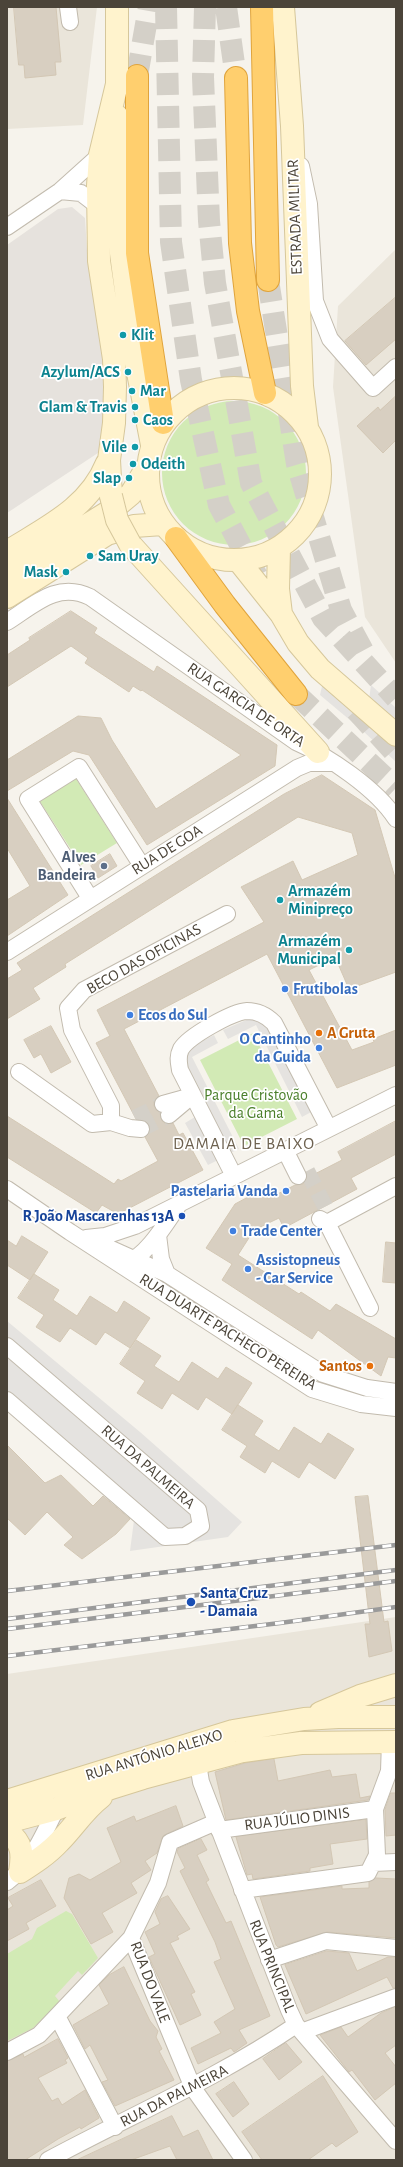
<!DOCTYPE html>
<html>
<head>
<meta charset="utf-8">
<style>
  body { margin:0 }
  #map { position:relative; width:403px; height:2167px; overflow:hidden; background:#f6f3ec; font-family:"Alegreya Sans",sans-serif }
  canvas { display:block }
  .frame { position:absolute; inset:0; border:8px solid #4b4439; pointer-events:none }
</style>
</head>
<body>
<div id="map">
<canvas width="403" height="2167"></canvas>
<div class="frame"></div>
</div>
<script>
const c = document.querySelector('canvas').getContext('2d');
c.lineJoin = 'round';
function paint(path, color) { c.fillStyle = color; c.fill(path, 'evenodd'); }
function strokePath(path, color, width, dash) { c.strokeStyle = color; c.lineWidth = width; c.lineCap = dash ? 'butt' : 'round'; c.setLineDash(dash || []); c.stroke(path); }
function write(font, color, halo, rows, align = 'center') {
  c.font = font + ' "Alegreya Sans",sans-serif'; c.lineWidth = 3.5; c.setLineDash([]); c.textBaseline = 'middle'; c.strokeStyle = halo; c.fillStyle = color; for (const [text, x, y, turn = 0] of rows) {
    c.save(); c.translate(x, y); c.rotate((+turn || 0) * Math.PI / 180); c.textAlign = isNaN(turn) ? turn : align; if (halo) c.strokeText(text, 0, 0); c.fillText(text, 0, 0); c.restore();
  }
}
const residential = new Path2D(`
  M7 7H97L83 125 7 129Z
  M396 249V663L365 617 333 387 338 306Z
  M396 1617V2160H7V1674Z`);
const industrial = new Path2D(`
  M72 207 85 218 87 251 104 358 106 416 101 451 7 513V245L58 209Z`);
const green = new Path2D(`
  M162 473a72 72 0 1 1 144 0a72 72 0 1 1-144 0Z
  M75 777 117 843 81 865 39 800Z
  M253 1033 297 1119 244 1146 200 1060Z
  M66 1911 72 1914 98 1958 82 1975 78 1971 55 1996 60 2002 33 2028 7 2041V1954L32 1939 37 1928Z`);
const parking = new Path2D(`
  M323 682 396 744V762L363 731 320 695Z
  M371 685 396 708V724L369 700Z
  M251 1018 264 1020 313 1111 302 1117 256 1025 228 1039 223 1030Z
  M214 1035 218 1043 192 1057 239 1149 228 1154 184 1067V1055L198 1043Z
  M195 1117 218 1160 208 1165 185 1123Z
  M7 1321 140 1432 242 1522 228 1537 130 1551 136 1505 7 1392Z`);
const building = new Path2D(`
  M14 7H56L61 62H55L56 75 25 78 24 65H19Z
  M396 297V339L366 365 345 341Z
  M396 396V440L383 453 357 426 378 407 380 410Z
  M71 611 97 628 94 633 154 672 157 666 277 745 275 766 147 845 89 755 73 751 7 791V760L78 716 101 718 112 740 156 809 241 755 142 690 141 691 133 686 129 692 85 663 88 658 71 646 7 687V655L30 640 29 638Z
  M322 775 375 810 396 881V972L349 989 335 957 309 970 352 1050 374 1042 373 1039 396 1030V1065L337 1088 267 954 124 1029 159 1096 154 1101V1106L160 1113 162 1121 166 1124 173 1123 179 1135 183 1133 203 1170 118 1214 102 1205 96 1213 7 1157V1116L114 1184 118 1179 121 1181 158 1161 145 1137 150 1130 149 1125 146 1121 136 1119 96 1043 110 1036 97 1010 264 922 241 887 293 861 302 880 358 855 352 833 298 817 65 964 66 967 33 988 40 999 7 1019V979L22 970 17 963 284 794Z
  M7 798 68 895 7 936V900L30 886 7 848Z
  M110 854 117 866 98 878 91 866Z
  M51 1026 71 1062 51 1073 41 1054 34 1058 24 1040Z
  M396 1121V1154L351 1178 357 1189 284 1228 279 1218 254 1230 238 1255 299 1294 301 1292 330 1311 336 1304 396 1339V1358L388 1357 381 1376 318 1330 312 1339 222 1280 232 1264 206 1248 235 1204 263 1189 268 1199 295 1185 303 1184 307 1178 342 1160 338 1152Z
  M22 1236 48 1252 30 1280 7 1265V1240L16 1246Z
  M386 1242 396 1243V1283L383 1282Z
  M34 1274 59 1290 53 1300 77 1316 90 1296 117 1313 124 1301 150 1318 130 1348 105 1332 96 1345 70 1328 60 1342 36 1327 44 1315 18 1298Z
  M136 1340 161 1356 154 1366 179 1382 192 1362 218 1379 226 1367 252 1383 232 1414 206 1397 198 1410 172 1393 162 1409 137 1393 145 1381 120 1364Z
  M238 1405 263 1421 254 1435 279 1451 294 1427 321 1444 328 1433 354 1449 335 1479 309 1462 299 1478 272 1461 265 1473 240 1457 247 1446 222 1430Z
  M7 1445 45 1483 61 1475 93 1506 103 1496 130 1519 116 1534 82 1559 64 1545 73 1537 47 1512 25 1535 7 1518Z
  M368 1496 384 1622 388 1621 392 1651 369 1657 365 1624H370L355 1497Z
  M274 1759 278 1781 330 1770 332 1777 356 1774 360 1798 370 1796 368 1800 226 1820 215 1772 245 1763Z
  M391 1793H396V1835L386 1836 385 1810Z
  M176 1806 183 1826 163 1836 157 1853 145 1861 151 1870 131 1883 137 1893 102 1913 113 1932 91 1944 64 1898 69 1878 79 1874 90 1880 121 1862 107 1828 134 1816 136 1821Z
  M366 1820 367 1839 330 1844 333 1864 310 1868V1871L253 1879 252 1874 247 1875 236 1837Z
  M201 1839 207 1850 197 1855 209 1880 206 1882 226 1923 231 1921 270 2016 239 2030 247 2043 234 2052 231 2048 198 2064 191 2048 221 2033 214 2022 235 2009 214 1962 221 1959 215 1942 180 1871 185 1868 177 1852 178 1849Z
  M376 1878 396 1879V1938L327 1932 278 1947 276 1945 260 1897 342 1886V1889L369 1888V1882Z
  M41 1880 56 1906 26 1923 29 1929 7 1941V1910L13 1906 8 1898Z
  M168 1896 190 1929 177 1936 179 1939 170 1943 195 1992 191 1994 201 2015 180 2025 149 1957 155 1954 145 1932 160 1924 155 1912 161 1899Z
  M327 1951 349 1953 357 1971 388 1957H396V1988H393L387 1977 306 2014 285 1965Z
  M124 1967 150 2021 158 2031 156 2037 162 2049 159 2051 174 2080 115 2106 102 2082 108 2080 90 2045 85 2049 73 2025 109 2004 99 1985 109 1975Z
  M396 2007V2045L385 2053 396 2067V2083L375 2100 352 2070 349 2072 320 2035 341 2027 348 2037 381 2013Z
  M58 2039 68 2058 65 2060 67 2063 38 2078 52 2101 58 2098 62 2105 85 2090 99 2118 81 2129 80 2127 58 2139 25 2160H7V2061L23 2054 24 2057Z
  M286 2043 302 2062 279 2080 263 2059Z
  M323 2076 358 2132 336 2147 332 2143 308 2160H262L242 2132Z
  M234 2082 249 2104 233 2117 216 2094Z
  M172 2116 183 2137 198 2130 213 2160H177L170 2146 131 2160H77Z`);
const streetTunnel = new Path2D(`
  M135 1118 163 1104
  M141 1129 169 1115
  M307 1171 329 1214`);
const highwayTunnel = new Path2D(`
  M166 7 171 242 191 380 219 505 258 578
  M205 7 203 77 209 221 215 283 251 483 323 618 396 698
  M226 7 236 78
  M137 76 149 7
  M268 280 297 464 341 610 363 651
  M296 694 396 788
  M356 710 396 754`);
const street = new Path2D(`
  M68 7 70 22
  M301 166 309 204 315 301 330 339 373 388 396 367
  M60 191 81 193 99 207
  M7 227 60 191 100 155
  M7 622C34 605 57 581 90 597L296 742C328 756 377 789 396 819
  M90 898 28 799 79 767 142 866
  M7 952 297 768 309 763H332
  M19 1072 92 1124 111 1122
  M163 1104 192 1096
  M169 1115 188 1099
  M141 1129 130 1128 111 1122V1106L72 1030 68 1008 84 990 227 914
  M285 1150 298 1176
  M234 1176 180 1070C179 1063 177 1057 181 1049 189 1036 232 1012 247 1011 258 1011 267 1016 274 1023L328 1127
  M7 1189 70 1232 312 1389 361 1404 396 1408
  M320 1219 327 1223 370 1308
  M327 1223 396 1186
  M158 1235 161 1259 167 1274
  M86 1238 105 1236 135 1226 396 1095
  M109 1248 167 1274 323 1374 367 1388 396 1392
  M126 1263C147 1256 166 1223 178 1206
  M7 1346 198 1510 201 1526 185 1536 165 1537 7 1400
  M198 1764 201 1782 289 2010 296 2025 396 2141
  M216 1822 170 1842 158 1883 131 1938 193 2088 244 2160
  M219 1830 375 1809
  M373 1863 396 1862
  M7 1882C31 1864 43 1836 56 1809
  M242 1890 368 1873 377 1855 375 1809 389 1771 390 1742
  M269 1960 326 1941 396 1948
  M57 2016 115 2127
  M304 2031 396 1997
  M7 2052 39 2035 131 1938
  M48 2160C132 2115 218 2078 296 2025`);
const secondary = new Path2D(`
  M283 7 292 126 302 386 307 427
  M117 116 121 253 134 352 152 445
  M148 474a86 86 0 1 1 172 0a86 86 0 1 1-172 0Z
  M111 496 109 460 114 423 115 387 114 359 99 261 98 186 100 155 117 84V7
  M130 544 318 752
  M279 548 278 589 281 614
  M7 552C47 527 89 508 107 463
  M238 560 281 614 298 643 320 669 396 735
  M7 575 113 509 131 494 148 465
  M7 597 107 534 134 526 163 524
  M320 1713 360 1696 396 1685
  M7 1801 233 1731 304 1719 338 1717H396
  M7 1822 56 1809 111 1788 143 1778 243 1751 301 1743 396 1742
  M7 1831C23 1843 23 1854 20 1872
  M20 1872C34 1863 48 1854 59 1842 74 1827 84 1810 101 1797`);
const highway = new Path2D(`
  M262 7 268 280
  M137 76V253L163 423
  M236 78 240 243 248 311 265 393
  M176 538 225 605 296 694`);
const rail = new Path2D(`
  M7 1591 396 1545
  M7 1619 396 1570
  M7 1629 396 1581
  M7 1656 280 1623 396 1607`);
const secondaryBridge = new Path2D(`
  M111 496 117 520 130 544`);
const markers = [
  [123,335,4,"#0f9aa8"],
  [128,372,4,"#0f9aa8"],
  [132,391,4,"#0f9aa8"],
  [135,407,4,"#0f9aa8"],
  [135,420,4,"#0f9aa8"],
  [135,447,4,"#0f9aa8"],
  [133,464,4,"#0f9aa8"],
  [129,478,4,"#0f9aa8"],
  [90,556,4,"#0f9aa8"],
  [66,572,4,"#0f9aa8"],
  [104,866,4,"#5c6f8a"],
  [280,900,4,"#0f9aa8"],
  [349,950,4,"#0f9aa8"],
  [285,989,4,"#3f7fe0"],
  [130,1015,4,"#3f7fe0"],
  [319,1033,4,"#e8710a"],
  [319,1048,4,"#3f7fe0"],
  [286,1191,4,"#3f7fe0"],
  [182,1216,4,"#1a4fb4"],
  [233,1231,4,"#3f7fe0"],
  [248,1269,4,"#3f7fe0"],
  [370,1366,4,"#e8710a"],
  [191,1602,5,"#1a4fb4"]
];
const streetNames = [
  ["ESTRADA MILITAR",295,217,-92],
  ["RUA GARCIA DE ORTA",246,705,34],
  ["RUA DE GOA",167,850,-32],
  ["BECO DAS OFICINAS",144,959,-29],
  ["RUA DUARTE PACHECO PEREIRA",228,1332,32],
  ["RUA DA PALMEIRA",148,1467,41],
  ["RUA ANTÓNIO ALEIXO",154,1755,-17],
  ["RUA JÚLIO DINIS",297,1819,-7],
  ["RUA PRINCIPAL",272,1966,68],
  ["RUA DO VALE",150,1982,69],
  ["RUA DA PALMEIRA",174,2096,-27]
];
const cultureNames = [
  ["Klit",131,335],
  ["Azylum/ACS",120,372,"right"],
  ["Mar",140,391],
  ["Glam & Travis",127,407,"right"],
  ["Caos",143,420],
  ["Vile",127,447,"right"],
  ["Odeith",141,464],
  ["Slap",121,478,"right"],
  ["Sam Uray",98,556],
  ["Mask",58,572,"right"],
  ["Armazém",288,891],
  ["Minipreço",288,909],
  ["Armazém",341,941,"right"],
  ["Municipal",341,959,"right"]
];
const serviceNames = [
  ["Alves",96,857],
  ["Bandeira",96,875]
];
const shopNames = [
  ["Frutibolas",293,989],
  ["Ecos do Sul",138,1015],
  ["O Cantinho",311,1039,"right"],
  ["da Guida",311,1057,"right"],
  ["Pastelaria Vanda",278,1191,"right"],
  ["Trade Center",241,1231],
  ["Assistopneus",256,1260],
  ["- Car Service",256,1278]
];
const foodNames = [
  ["A Gruta",327,1033],
  ["Santos",362,1366,"right"]
];
const parkNames = [
  ["Parque Cristovão",256,1095],
  ["da Gama",256,1113]
];
const transitNames = [
  ["R João Mascarenhas 13A",174,1216],
  ["Santa Cruz",200,1593,"left"],
  ["- Damaia",200,1611,"left"]
];
const neighbourhoodNames = [
  ["DAMAIA DE BAIXO",244,1144]
];
paint(residential, '#eae5da');
paint(industrial, '#e6e2dd');
paint(green, '#d2eab5');
paint(parking, '#e5e3e0');
paint(building, '#d8cfc1');
strokePath(building, '#d3c7b4', 1);
strokePath(streetTunnel, '#d4d0c8', 16, [16, 8]);
strokePath(highwayTunnel, '#d4d0c8', 22, [22, 11]);
strokePath(street, '#c2bbae', 18);
strokePath(secondary, '#d6c79b', 24);
strokePath(highway, '#e0a43c', 24);
strokePath(street, '#fff', 16);
strokePath(secondary, '#fff3cd', 22);
strokePath(highway, '#ffcf6e', 22);
strokePath(rail, '#9a9a9a', 4.5);
strokePath(rail, '#fff', 3, [9]);
strokePath(secondaryBridge, '#d6c79b', 24, []);
strokePath(secondaryBridge, '#fff3cd', 22);
for (const [x, y, r, color] of markers) { const dot = new Path2D(); dot.arc(x, y, r, 0, 2 * Math.PI); c.fillStyle = color; c.fill(dot); strokePath(dot, '#fff', 1.5); }
write('16px', '#4b4439', '#fff', streetNames);
write('bold 16px', '#0d838f', '#fff', cultureNames, 'left');
write('bold 16px', '#4e5e75', '#fff', serviceNames, 'right');
write('bold 16px', '#366cbe', '#fff', shopNames, 'left');
write('bold 16px', '#c56008', '#fff', foodNames, 'left');
write('16px', '#4a7f2a', '#fff', parkNames);
write('bold 16px', '#164399', '#fff', transitNames, 'right');
c.letterSpacing = '1px';
write('17px', '#6e6250', '#fff', neighbourhoodNames);
c.letterSpacing = '0px';
</script>
</body>
</html>
